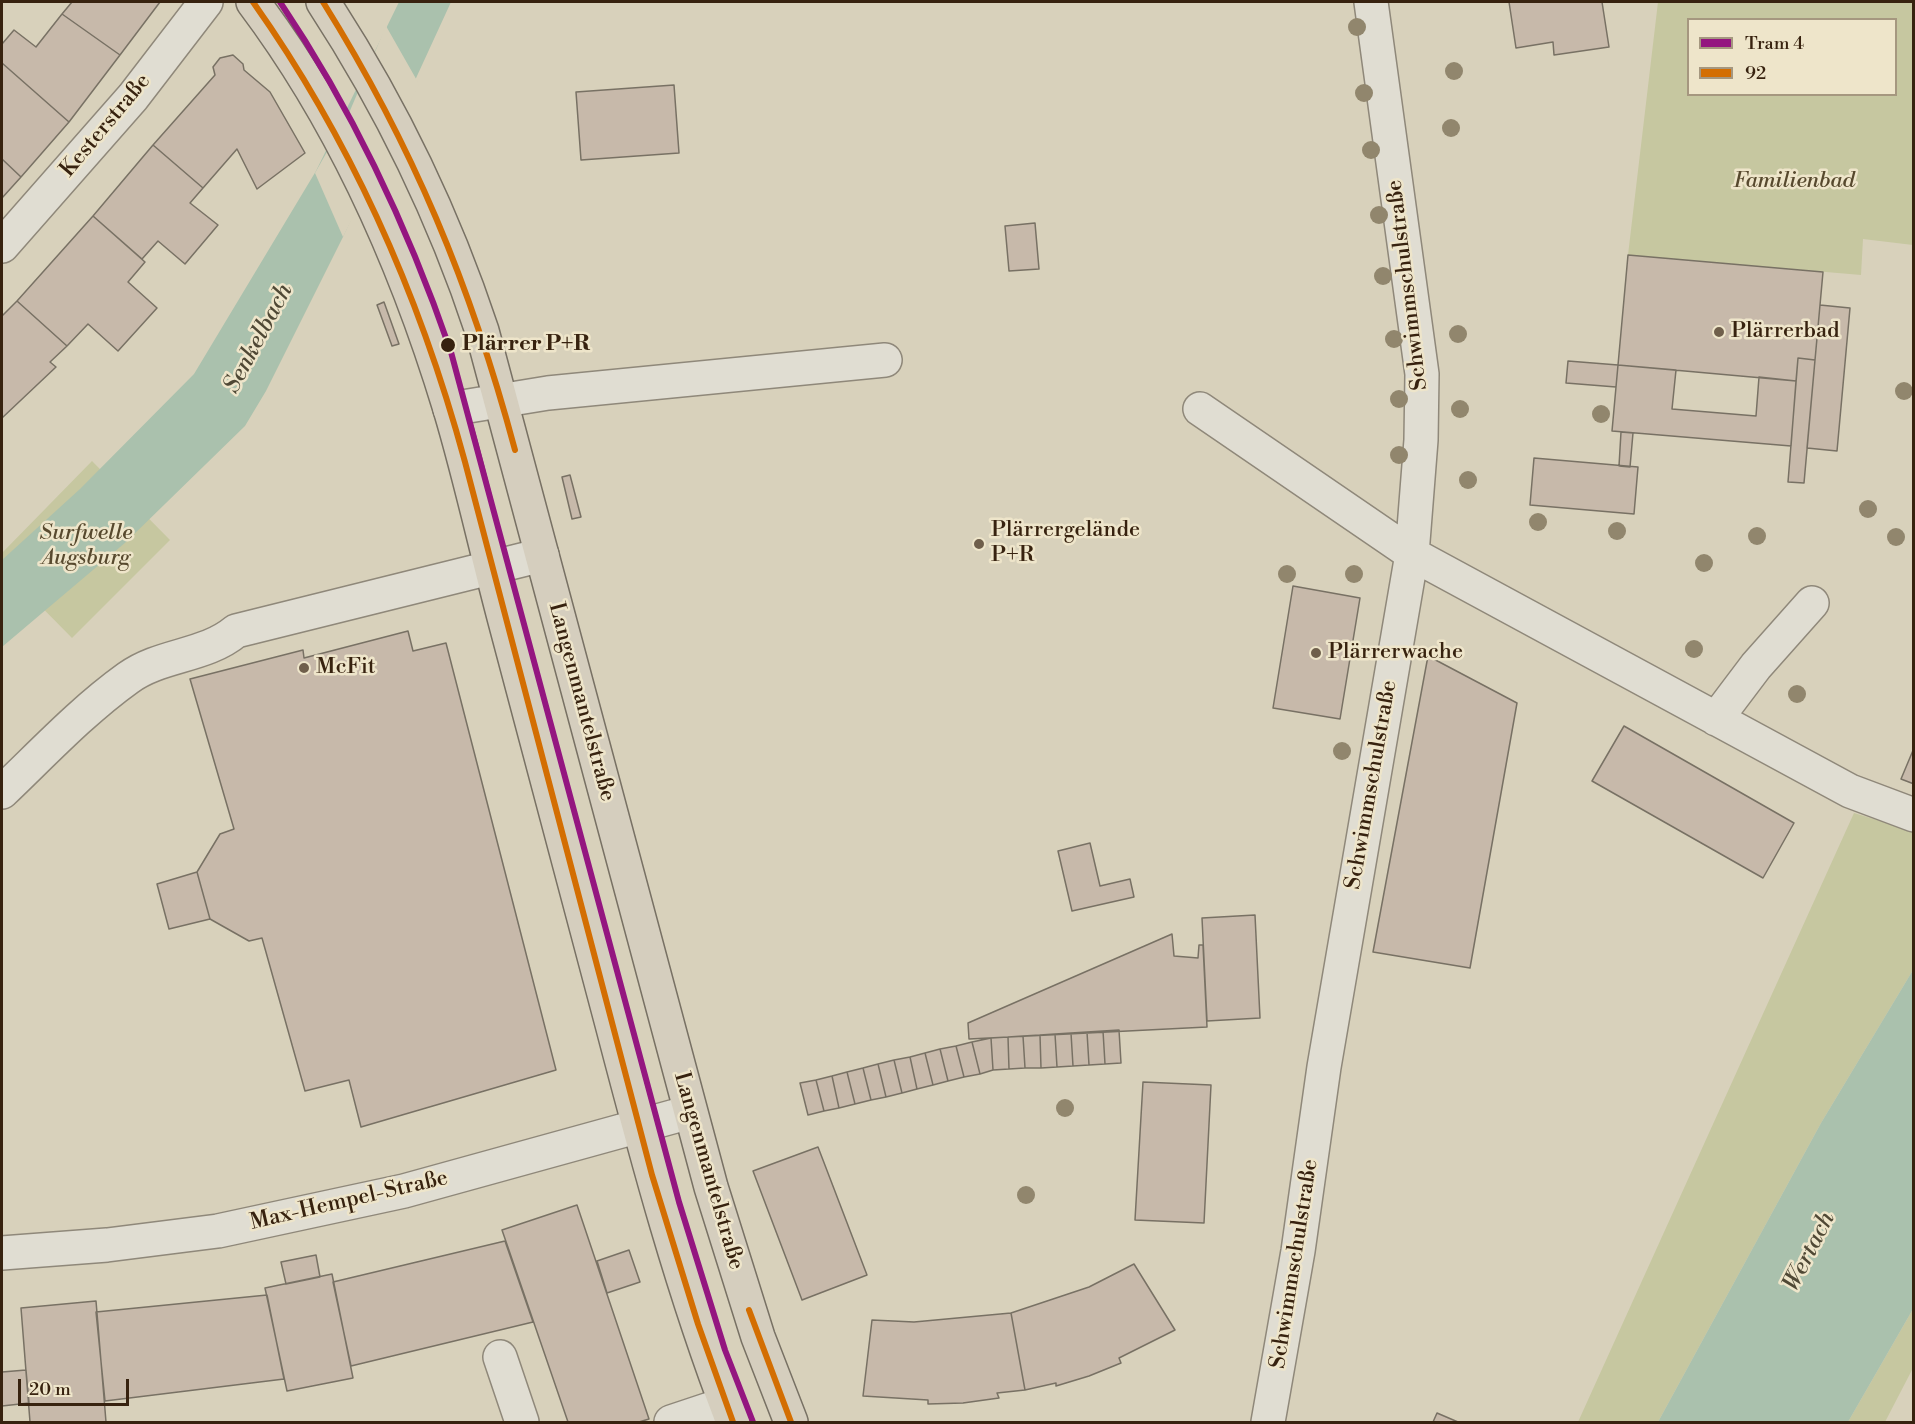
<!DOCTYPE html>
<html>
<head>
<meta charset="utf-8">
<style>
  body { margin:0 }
  #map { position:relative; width:1915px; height:1424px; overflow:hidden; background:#d8d1bb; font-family:"Libre Bodoni",serif }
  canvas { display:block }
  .frame { position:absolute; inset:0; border:3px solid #37220f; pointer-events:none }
  .legend { position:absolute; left:1687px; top:18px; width:210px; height:78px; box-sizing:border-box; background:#eee5ca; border:2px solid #a5977f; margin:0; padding:8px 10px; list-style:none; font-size:18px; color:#37220f }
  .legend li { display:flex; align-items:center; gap:12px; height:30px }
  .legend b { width:30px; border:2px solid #a5977f }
  .scale { position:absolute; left:18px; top:1379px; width:111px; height:27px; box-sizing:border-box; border:3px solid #37220f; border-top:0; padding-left:8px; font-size:18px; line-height:21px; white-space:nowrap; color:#37220f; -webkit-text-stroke:4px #eee5ca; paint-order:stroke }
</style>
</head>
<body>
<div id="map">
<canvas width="1915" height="1424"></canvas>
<div class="frame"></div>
<ul class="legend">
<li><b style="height:8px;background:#941680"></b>Tram 4</li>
<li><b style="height:8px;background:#d36e02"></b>92</li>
</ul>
<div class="scale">20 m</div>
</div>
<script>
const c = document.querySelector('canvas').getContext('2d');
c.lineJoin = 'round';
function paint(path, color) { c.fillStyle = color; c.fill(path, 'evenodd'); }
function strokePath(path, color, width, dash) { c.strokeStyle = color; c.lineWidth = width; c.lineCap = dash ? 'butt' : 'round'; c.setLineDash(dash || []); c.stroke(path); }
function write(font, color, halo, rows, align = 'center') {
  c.font = font + ' "Libre Bodoni",serif'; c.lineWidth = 5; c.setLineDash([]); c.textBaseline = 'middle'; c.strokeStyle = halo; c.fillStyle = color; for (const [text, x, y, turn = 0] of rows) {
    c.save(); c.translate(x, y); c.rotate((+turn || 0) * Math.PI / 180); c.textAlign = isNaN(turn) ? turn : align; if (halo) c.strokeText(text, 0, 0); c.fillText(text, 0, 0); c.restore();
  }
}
const green = new Path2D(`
  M1658 2H1913V245L1863 239 1861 275 1628 255ZM1688 20H1896V94H1688Z
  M92 461 170 540 72 638 2 567V553Z
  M1854 813 1913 831V970L1821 1123 1658 1422H1578Z
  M1913 1309V1368L1885 1422H1848Z`);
const water = new Path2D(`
  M399 2H451L343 237 266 391 245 426 126 542 2 647V560L80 489 194 374 316 171Z
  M1913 970V1309L1848 1422H1658L1821 1123Z`);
const pier = new Path2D(`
  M386 26 419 84 343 237 315 173 349 113Z`);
const building = new Path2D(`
  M72 2H160L120 55 62 14Z
  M1509 2H1602L1609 47 1554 55 1553 42 1516 48Z
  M62 14 120 55 69 122 2 63V44L14 30 36 47Z
  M233 55 243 64 244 70 270 92 305 153 257 189 237 149 203 188 153 145 215 75 213 67 220 58Z
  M2 63 69 122 21 177 2 159Z
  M674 85 679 153 581 160 576 92Z
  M153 145 203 188 190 203 218 225 185 264 158 241 142 259 93 216Z
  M2 159 21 177 2 198Z
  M93 216 145 262 128 282 157 308 118 351 88 324 67 346 17 301Z
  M1035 223 1039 269 1009 271 1005 226Z
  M1628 255 1823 272 1815 360 1798 358 1796 381 1618 365Z
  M17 301 67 346 50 362 56 367 2 418V316Z
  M384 302 399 344 392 346 377 305Z
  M1820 305 1850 308 1837 451 1807 448Z
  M1798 358 1815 360 1804 483 1788 482Z
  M1568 361 1618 365 1616 387 1566 383Z
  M1618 365 1676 370 1672 409 1756 416 1759 377 1796 381 1791 446 1612 431Z
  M1621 432 1633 433 1630 467 1619 466Z
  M1534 458 1638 467 1634 514 1530 505Z
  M570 475 581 517 572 519 562 477Z
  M1293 586 1360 598 1340 719 1273 708Z
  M408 631 413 651 446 643 556 1070 361 1127 349 1080 305 1091 262 938 249 941 210 919 197 872 220 834 234 829 190 679 303 650 304 658Z
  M1428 656 1517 703 1470 968 1373 952Z
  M1624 726 1794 823 1763 878 1592 781Z
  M1914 748V784L1901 779Z
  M1090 843 1100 886 1130 879 1134 897 1072 911 1058 851Z
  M197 872 210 919 169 929 157 884Z
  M1255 915 1260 1018 1207 1021 1202 918Z
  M1172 934 1174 956 1198 958 1199 945H1203L1207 1027 969 1039 968 1023Z
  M1119 1030 1121 1063 1105 1064 1103 1031Z
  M1103 1031 1105 1064 1089 1065 1087 1032Z
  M1087 1032 1089 1065 1073 1066 1071 1033Z
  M1071 1033 1073 1066 1057 1067 1055 1034Z
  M1055 1034 1057 1067 1041 1068 1040 1035Z
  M1040 1035 1041 1068H1025L1023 1036Z
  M1023 1036 1025 1068 1009 1069 1008 1037Z
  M1008 1037 1009 1069 993 1070 991 1038Z
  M991 1038 993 1070 980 1074 972 1042Z
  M972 1042 980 1074 964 1077 956 1046Z
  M956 1046 964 1077 948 1081 940 1049Z
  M940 1049 948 1081 933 1085 925 1053Z
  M925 1053 933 1085 917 1089 910 1057Z
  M910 1057 917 1089 902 1093 894 1060Z
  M894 1060 902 1093 886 1097 878 1064Z
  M878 1064 886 1097 871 1100 863 1068Z
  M863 1068 871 1100 855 1104 847 1072Z
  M847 1072 855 1104 839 1108 832 1076Z
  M832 1076 839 1108 824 1111 816 1080Z
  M816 1080 824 1111 808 1115 800 1083Z
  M1143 1082 1211 1085 1204 1223 1135 1220Z
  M818 1147 867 1275 802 1300 753 1171Z
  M577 1205 649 1419 639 1422H568L502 1230Z
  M505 1241 533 1322 351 1366 333 1282Z
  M629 1250 640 1282 607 1293 597 1261Z
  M316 1255 320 1277 286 1284 281 1262Z
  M1134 1264 1175 1330 1119 1358 1121 1363 1089 1376 1056 1386V1383L1025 1390 1011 1313 1089 1287Z
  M332 1274 353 1378 287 1391 265 1288Z
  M267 1295 284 1379 105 1401 96 1312Z
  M96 1301 106 1422H30L21 1308Z
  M1011 1313 1025 1390 997 1393 999 1398 963 1403 928 1404V1400L863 1396 872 1320 914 1322Z
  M26 1370 29 1403 2 1406V1372Z
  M1437 1413 1458 1422H1433Z`);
const minor = new Path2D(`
  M2 246 133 97 206 2
  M450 409 548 393 885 360
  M1200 409 1412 554 1850 791 1914 815
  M1716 719 1756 666 1812 603
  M2 792C42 754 82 711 128 678 161 654 205 657 236 631L542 555
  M2 1253 107 1245 218 1231 404 1191 690 1112
  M500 1357 522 1422
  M671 1422 725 1404
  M1268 1422 1298 1251 1324 1067 1412 554 1421 440 1422 374 1371 2`);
const major = new Path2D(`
  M253 2C344 123 406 264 450 409 471 479 486 550 505 621 540 756 576 890 612 1024 647 1158 683 1293 733 1422
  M323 2C389 103 444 216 482 331L711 1187 758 1337 791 1422`);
const bus1 = new Path2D(`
  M253 2C352 142 420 296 465 462L652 1175 698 1324 733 1422
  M323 2C413 146 471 286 515 450
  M749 1310 791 1422`);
const tram1 = new Path2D(`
  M280 2C354 112 408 227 451 352L679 1202 725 1350 753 1422`);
const trees = [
  [1357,27],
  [1454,71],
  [1364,93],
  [1451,128],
  [1371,150],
  [1379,215],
  [1383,276],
  [1458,334],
  [1394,339],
  [1904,391],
  [1399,399],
  [1460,409],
  [1601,414],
  [1399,455],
  [1468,480],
  [1868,509],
  [1538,522],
  [1617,531],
  [1757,536],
  [1896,537],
  [1704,563],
  [1287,574],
  [1354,574],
  [1694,649],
  [1797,694],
  [1342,751],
  [1065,1108],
  [1026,1195]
];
const markers = [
  [1719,332,6,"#6f5f4b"],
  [448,345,8,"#37220f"],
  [979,544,6,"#6f5f4b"],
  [1316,653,6,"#6f5f4b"],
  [304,668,6,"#6f5f4b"]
];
const streetNames = [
  ["Kesterstraße",106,126,-50],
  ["Schwimmschulstraße",1408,285,-97],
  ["Langenmantelstraße",581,702,75],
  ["Schwimmschulstraße",1372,785,-80],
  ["Langenmantelstraße",708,1171,74],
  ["Max-Hempel-Straße",349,1201,-13],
  ["Schwimmschulstraße",1295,1264,-81]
];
const parkNames = [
  ["Familienbad",1794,182],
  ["Surfwelle",86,534],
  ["Augsburg",86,559]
];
const poiNames = [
  ["Plärrerbad",1731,332],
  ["Plärrergelände",991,531],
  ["P+R",991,556],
  ["Plärrerwache",1328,653],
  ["McFit",316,668]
];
const stopNames = [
  ["Plärrer P+R",462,345]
];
const waterNames = [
  ["Senkelbach",259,339,-62],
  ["Wertach",1810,1252,-63]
];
paint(green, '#c6c7a0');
paint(water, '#aac1ad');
paint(pier, '#d8d1bb');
paint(building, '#c7b9aa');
strokePath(building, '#787164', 1.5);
strokePath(minor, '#8f887a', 36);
strokePath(major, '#787164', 36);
strokePath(minor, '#e0ddd2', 33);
strokePath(major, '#d5cebe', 33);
strokePath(bus1, '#d36e02', 6);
strokePath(tram1, '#941680', 6);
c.fillStyle = '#91866d';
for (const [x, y] of trees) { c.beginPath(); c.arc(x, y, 9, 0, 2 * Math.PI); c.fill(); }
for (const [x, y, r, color] of markers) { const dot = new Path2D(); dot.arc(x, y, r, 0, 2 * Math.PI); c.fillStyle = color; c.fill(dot); strokePath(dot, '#eee5ca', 2); }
write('22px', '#37220f', '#eee5ca', streetNames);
write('italic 22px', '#57492e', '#eee5ca', parkNames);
write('22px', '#37220f', '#eee5ca', poiNames, 'left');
write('bold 22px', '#37220f', '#eee5ca', stopNames, 'left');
write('italic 24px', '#4f4835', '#eee5ca', waterNames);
</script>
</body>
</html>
